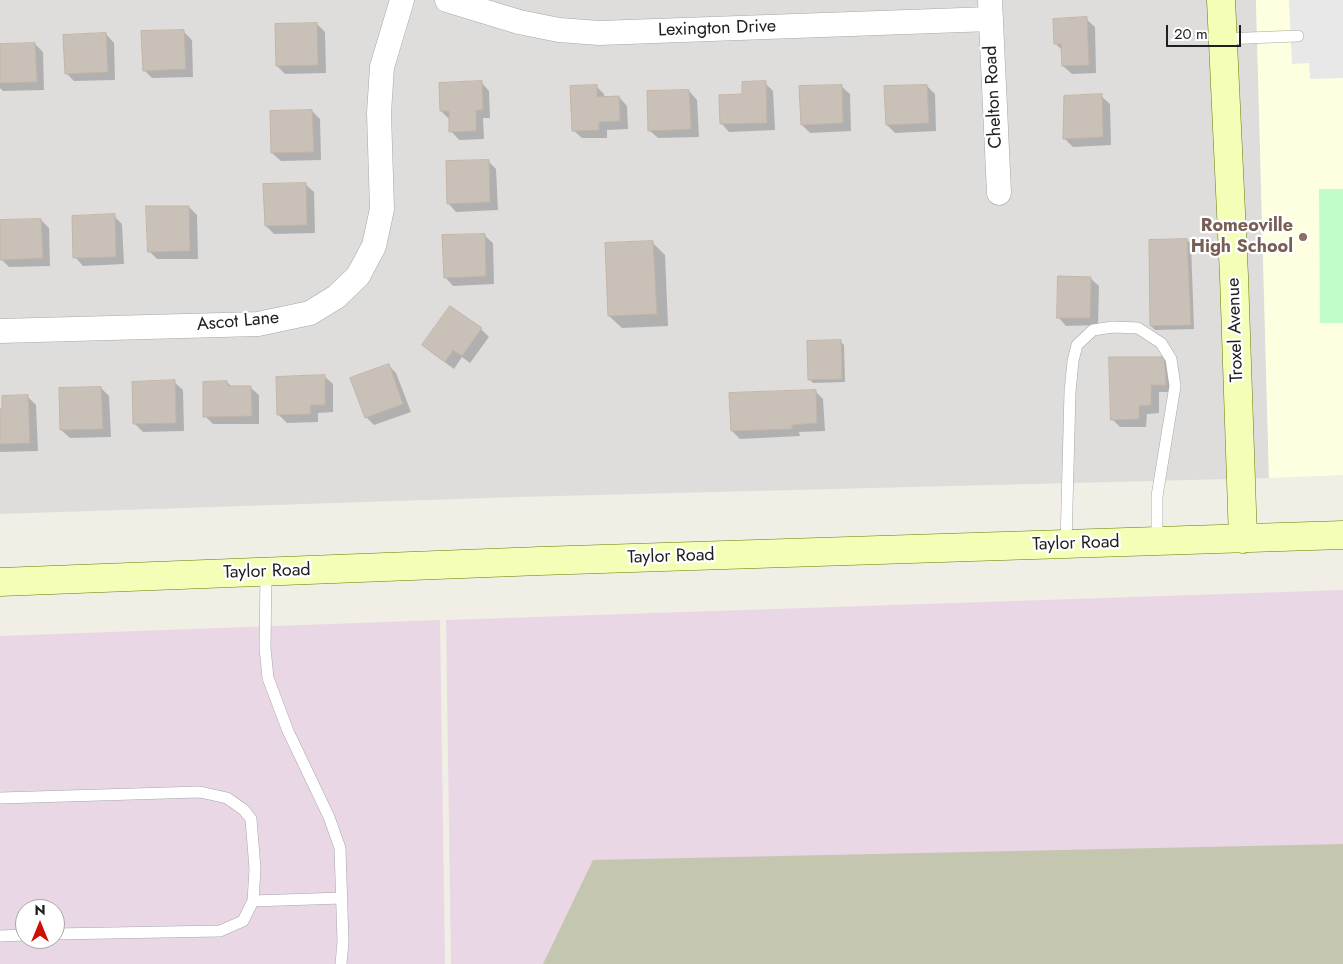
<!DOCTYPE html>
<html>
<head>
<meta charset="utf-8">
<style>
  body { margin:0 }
  #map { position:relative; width:1343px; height:964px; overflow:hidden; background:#f1eee5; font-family:Jost,sans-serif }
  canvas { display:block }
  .north { position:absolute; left:15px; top:899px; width:50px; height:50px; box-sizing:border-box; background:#fff; border:1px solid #a6a6a6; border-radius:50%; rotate:0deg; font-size:14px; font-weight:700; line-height:20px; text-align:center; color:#202020 }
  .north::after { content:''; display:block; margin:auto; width:18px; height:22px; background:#cf0f00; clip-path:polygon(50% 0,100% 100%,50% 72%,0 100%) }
  .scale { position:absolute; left:1166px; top:25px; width:75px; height:22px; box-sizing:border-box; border:2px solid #202020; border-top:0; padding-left:6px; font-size:15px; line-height:18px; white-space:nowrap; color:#202020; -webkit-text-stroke:4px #fff; paint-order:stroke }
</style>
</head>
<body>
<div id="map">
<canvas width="1343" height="964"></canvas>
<div class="north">N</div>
<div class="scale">20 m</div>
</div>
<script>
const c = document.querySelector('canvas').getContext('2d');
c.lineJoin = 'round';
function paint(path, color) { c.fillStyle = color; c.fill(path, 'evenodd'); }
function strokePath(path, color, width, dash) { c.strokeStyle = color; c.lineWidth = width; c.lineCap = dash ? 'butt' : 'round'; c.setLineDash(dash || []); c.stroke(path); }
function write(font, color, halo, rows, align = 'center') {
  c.font = font + ' Jost,sans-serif'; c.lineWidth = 4.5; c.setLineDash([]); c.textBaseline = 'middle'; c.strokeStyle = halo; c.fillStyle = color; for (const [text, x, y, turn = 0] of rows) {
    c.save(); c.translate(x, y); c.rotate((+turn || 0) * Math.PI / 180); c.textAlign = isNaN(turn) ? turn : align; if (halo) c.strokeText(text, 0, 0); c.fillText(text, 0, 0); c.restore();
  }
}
const residential = new Path2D(`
  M0 0H1256L1269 478 517 497 0 514Z`);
const industrial = new Path2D(`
  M1343 590V964H451L446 620Z
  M440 620 445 964H0V636ZM25 909H55V939H25Z`);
const education = new Path2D(`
  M1256 0H1343V475L1269 478Z`);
const construction = new Path2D(`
  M1343 844V964H543L593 860Z`);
const park = new Path2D(`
  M1319 189H1343V323H1320Z`);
const parking = new Path2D(`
  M1289 0H1343V78L1310 79 1309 63 1292 64Z`);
const shadow = new Path2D(`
  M1086 19 1095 27 1096 73 1072 74 1063 66V51L1056 44Z
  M317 24 325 32 326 73 285 74 277 66Z
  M183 31 192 40 193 77 152 78 144 70Z
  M106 34 114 43 115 80 74 81 66 73Z
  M35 44 43 52 44 90 3 91 0 88V45Z
  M481 82 489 91 490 118H483L484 139 459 140 451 131 449 119 441 111Z
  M765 83 773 91 775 130 729 132 721 123 744 95Z
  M596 86 604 94V98L619 97 627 106 628 129 607 130V138H582L573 130Z
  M841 86 850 94 851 131 810 133 802 125Z
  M927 86 935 94 936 131 895 133 887 125Z
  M689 91 697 100 699 137 658 138 649 130Z
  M1101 96 1110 104 1111 145 1073 147 1064 138Z
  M312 111 320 119 321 160 281 161 272 153Z
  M488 161 496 169 498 210 456 212 448 203Z
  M305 184 314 192 315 233 274 234 266 226Z
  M189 207 197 215 198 259H157L149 251Z
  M114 216 122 224 124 264 83 266 75 257Z
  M41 220 49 228 50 266 9 267 1 259 0 222Z
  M484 235 493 243 494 284 453 286 445 277Z
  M1187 240 1191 244 1194 329 1155 330 1151 326Z
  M653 243 665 255 668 326 622 328 609 316Z
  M1090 278 1099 286 1098 325 1066 326 1058 317Z
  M481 329 489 337 470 363 462 357 454 369 432 353 424 345Z
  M840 341 844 345 845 382 813 383 809 379Z
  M1163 358 1172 367 1173 392H1159V413L1147 414 1146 427H1120L1112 419Z
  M388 365 396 373 411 412 374 425 366 417Z
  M324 376 333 384V412L318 413V422L287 423 278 414Z
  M174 382 183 390 184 431 143 432 135 424Z
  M227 382 232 387H250L259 395V424H213L205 416Z
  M101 388 109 396 111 437 70 438 61 430Z
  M815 391 823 399 825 431 799 432 800 436 740 439 732 431Z
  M28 397 36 405 38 451 0 452V410Z`);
const building = new Path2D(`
  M1087 17 1089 65 1062 66 1061 44H1054L1053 19Z
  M317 23 318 65 276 66 275 24Z
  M184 30 186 69 143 71 141 31Z
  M106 33 108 72 65 74 63 35Z
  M35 43 37 82 0 83V44Z
  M482 81 483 110H476V131L449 132V111H440L439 83Z
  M766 81 767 123 720 124 719 95 742 94V82Z
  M597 85V97L619 96 620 121 599 122V130L572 131 570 86Z
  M842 85 843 123 801 125 799 86Z
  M927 85 929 123 886 125 884 86Z
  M689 90 691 129 648 131 647 91Z
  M1102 94 1103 137 1063 139 1064 96Z
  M312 110 314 152 271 153 270 111Z
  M489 160 490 202 447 204 446 161Z
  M306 183 307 225 265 226 263 184Z
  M146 206H189L190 251 148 252Z
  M115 214 116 257 73 258 72 216Z
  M41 219 43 258 0 260V220Z
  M485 234 486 276 444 278 442 235Z
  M1187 239 1191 325 1150 326 1149 240Z
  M653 241 657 314 608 316 605 243Z
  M1058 276 1091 277 1090 318H1057Z
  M450 306 482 328 462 356 453 350 445 362 422 345Z
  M841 340 842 379 808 380 807 341Z
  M1109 357H1164L1166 385H1151V405L1139 406V419L1111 420Z
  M389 364 403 404 365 418 350 378Z
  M325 375V405H310L311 414 277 415 276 377Z
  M175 380 176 423 133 424 132 382Z
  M227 381 228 386H251L252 416 203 417V382Z
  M101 387 103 429 60 430 59 388Z
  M816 390 817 423 792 425V429L731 431 729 393Z
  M28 395 30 443 0 444V409H2V396Z`);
const lane = new Path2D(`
  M1223 39 1298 36
  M1066 544 1070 392 1073 361 1077 345 1093 330 1113 327 1138 328 1161 343 1171 359 1175 386 1157 496V542
  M266 572 265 648 268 678 288 731 329 817 340 848 343 942 341 964
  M0 798 200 792 227 798 244 810 251 819 255 869 253 901 243 921 220 931 55 934
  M253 901 342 898
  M0 936 25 935`);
const street = new Path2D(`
  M447 0 519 22 559 30 599 33 991 19
  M990 0 999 193
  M0 331 258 324 310 313 336 297 358 276 374 246 382 209 379 113 382 67 402 0`);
const secondary = new Path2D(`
  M1221 0 1234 276 1243 539
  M0 582 540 561 1343 535`);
const markers = [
  [1303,237,5,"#8d6e63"]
];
const streetNames = [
  ["Lexington Drive",717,29,-2],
  ["Chelton Road",994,97,-93],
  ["Ascot Lane",238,322,-5],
  ["Troxel Avenue",1236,330,-92],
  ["Taylor Road",1076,544,-2],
  ["Taylor Road",671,557,-2],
  ["Taylor Road",267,572,-2]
];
const educationNames = [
  ["Romeoville",1293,227],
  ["High School",1293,248]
];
paint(residential, '#dedddc');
paint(industrial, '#ead7e5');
paint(education, '#fdffe0');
paint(construction, '#c5c6b0');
paint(park, '#c0fdc9');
paint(parking, '#e8e8e8');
paint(shadow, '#0003');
paint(building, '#c9c1b8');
strokePath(building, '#c4b5a6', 1);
strokePath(lane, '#a7a7a7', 12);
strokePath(street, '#a7a7a7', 25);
strokePath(secondary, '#667d00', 29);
strokePath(lane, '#fff', 11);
strokePath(street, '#fff', 24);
strokePath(secondary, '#f5feb6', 28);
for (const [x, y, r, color] of markers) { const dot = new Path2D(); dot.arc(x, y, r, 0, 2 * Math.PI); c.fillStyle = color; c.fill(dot); strokePath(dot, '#fff', 2); }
write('18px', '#202020', '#fff', streetNames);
write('bold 18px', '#785e54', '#fff', educationNames, 'right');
</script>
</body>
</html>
